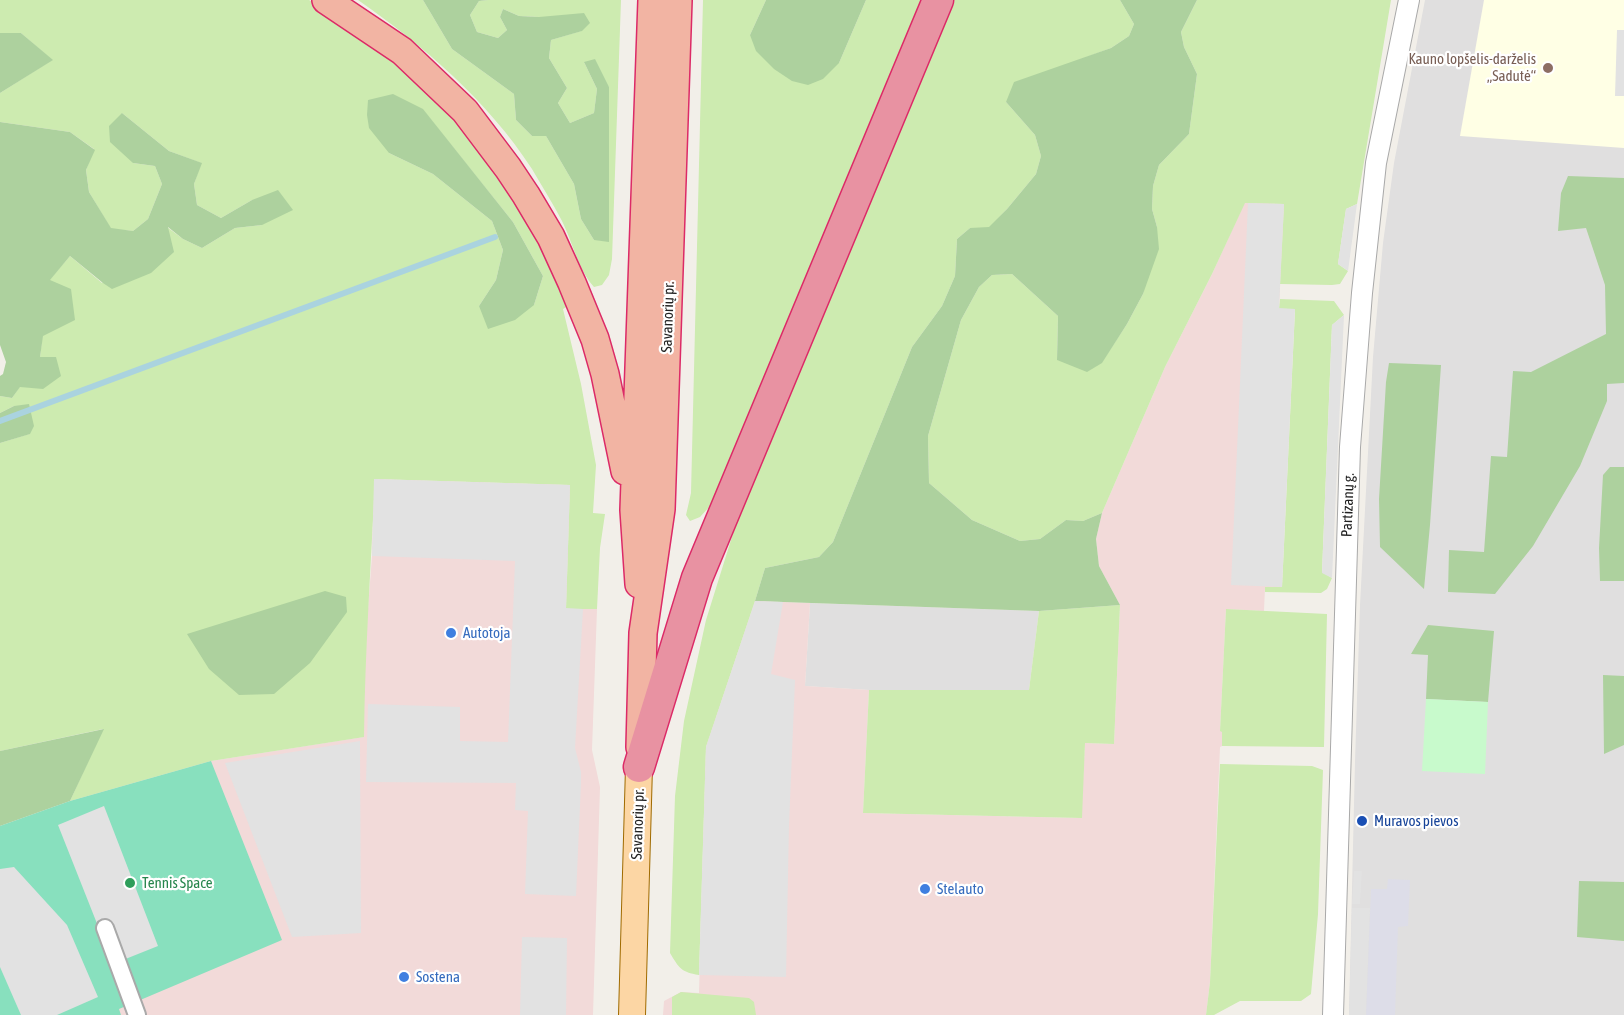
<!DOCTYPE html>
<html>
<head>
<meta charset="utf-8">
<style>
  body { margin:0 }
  canvas { display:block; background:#f2efe9 }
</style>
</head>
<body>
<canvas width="1624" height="1015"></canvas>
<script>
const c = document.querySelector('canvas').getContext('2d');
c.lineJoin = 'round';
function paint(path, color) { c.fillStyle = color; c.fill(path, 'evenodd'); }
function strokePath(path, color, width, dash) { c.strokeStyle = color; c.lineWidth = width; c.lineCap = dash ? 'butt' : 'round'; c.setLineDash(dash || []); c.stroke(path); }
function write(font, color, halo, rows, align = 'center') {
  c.font = font + ' "Asap Condensed",sans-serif'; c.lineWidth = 4.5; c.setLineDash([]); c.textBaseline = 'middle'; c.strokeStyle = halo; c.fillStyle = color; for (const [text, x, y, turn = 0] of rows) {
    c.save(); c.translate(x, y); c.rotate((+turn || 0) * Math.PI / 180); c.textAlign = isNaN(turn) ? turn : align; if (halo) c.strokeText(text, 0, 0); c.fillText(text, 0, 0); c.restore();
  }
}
const residential = new Path2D(`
  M1425 0H1624V1015H1349L1355 762 1360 605 1373 357 1383 243 1394 163Z
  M810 603 1039 611 1029 690H869L805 686Z`);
const commercial = new Path2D(`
  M1245 202 1284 204 1279 308 1282 587H1265L1264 611 1226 609 1220 731H1222V746L1220 747 1210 982 1206 1015H663L664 1001 681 992 699 993 706 747 755 601 810 603 805 686 869 690 863 813 1081 818 1085 743 1114 744 1120 605 1099 566 1096 539 1102 513 1165 367 1212 274Z
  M374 479 570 485 566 609H597L592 750 600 787 593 1015H0V826L70 801 211 761 363 737 365 649 372 556Z`);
const education = new Path2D(`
  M1484 0H1624V148L1460 136Z`);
const grass = new Path2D(`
  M0 0H309L338 16 399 57 477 136 575 302 563 309 581 384 596 465 593 513 605 514 600 548 597 609H566L570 485 375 479C371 565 365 651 364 737L211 761 70 801 103 729 0 751V443L29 434 14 406 0 413V396L12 398 40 357 49 280 70 256 102 283 167 227 183 239 202 248 235 228 262 225 252 200 221 218 197 205 194 184 201 163 169 151 122 113 133 163 155 166 162 184 148 219 133 231 111 229 89 192 86 170 94 149 70 132 0 122V93L52 60 21 33H0ZM423 110 513 222 543 276 534 305 479 306 496 280 503 250 492 221 433 174 389 153Z
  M358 0H423L452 49 514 94 516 120 532 136H546L574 184 581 219 594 240 609 87 584 62 597 89 594 113 570 123 558 103 567 88 549 58 551 40 581 31 539 17 519 16 503 9 500 17 507 30 498 38 477 32 470 15 479 1 488 0H621L612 259 609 275 602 285 594 287C578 269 573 243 562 221 553 204 542 186 532 169 488 101 424 46 358 0Z
  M703 0H766L750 35 839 63 866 0H924L712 504 700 517 690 521 686 515 691 493Z
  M954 0H1120L1134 24 1129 36 1111 48 1068 64 1006 102 1035 135 1041 156 1036 174 1007 209 989 228H970L957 239 955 276 942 306 912 347 833 542 819 557 765 568 755 601 706 747 699 975C681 972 679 968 670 953L675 796 684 721 706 620 736 524 834 282Z
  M1197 0H1391L1357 204 1346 209 1338 264 1348 271 1340 284 1332 285 1280 284 1284 204 1245 203 1212 274 1165 367 1102 513 1083 521 1066 520 1040 539 1020 541 972 520 929 483 928 436 961 320 979 287 992 275 1012 274 1058 316 1057 360 1102 362 1127 324 1143 294 1157 227 1152 209 1153 186 1159 165 1189 134 1197 74 1184 47 1181 32Z
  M1280 299 1334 301 1344 315 1332 325 1322 572 1332 578 1327 589 1321 593 1265 592V587H1282L1295 310 1279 309Z
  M1120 605 1114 744 1085 743 1082 818 863 813 869 690H1029L1039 611Z
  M1226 609 1327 614 1324 747 1222 746V732L1220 731Z
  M1220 764 1312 766 1323 770 1318 914 1311 994 1301 1001H1240L1214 1015H1206L1210 982Z
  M681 992 749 998 754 1002 756 1015H672V997Z`);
const forest = new Path2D(`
  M423 0H488L479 1 470 15 477 32 498 38 507 30 500 17 503 9 519 16 539 17 584 13 590 23 582 31 551 40 549 58 567 88 558 103 570 123 594 113 597 89 584 62 595 59 609 87V242L594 240 581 219 574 184 546 136H532L516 120 514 94 452 49Z
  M766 0H866L839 63 823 79 808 85 792 81 774 69 756 51 750 35Z
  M1120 0H1197L1181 32 1184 47 1197 74 1189 134 1159 165 1153 186 1152 209 1157 227 1159 249 1143 294 1127 324 1102 363 1087 372 1057 360 1058 316 1012 274 992 275 979 287 961 320 928 436 929 483 972 520 1020 541 1040 539 1066 520 1083 521 1102 513 1096 539 1099 566 1120 605 1039 611 755 601 765 568 819 557 833 542 912 347 942 306 955 276 957 239 970 228 989 227 1007 209 1036 174 1041 156 1035 135 1006 102 1014 82 1111 48 1129 36 1134 24Z
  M0 33H21L53 60 0 93Z
  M393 94 423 109 513 222 543 276 534 305 515 320 488 329 479 306 496 280 503 250 492 221 433 174 389 153 369 128 367 115 368 100Z
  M122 113 169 151 202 163 194 184 197 205 221 218 252 200 278 190 293 210 262 225 235 228 202 248 183 239 168 227 174 252 151 273 112 289 103 283 70 256 50 280 71 289 75 320 43 336 40 357H56L61 376 43 389 20 387 12 398 0 396V376L3 374 6 362 0 345V122L70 132 95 150 86 170 89 192 111 228 133 231 148 219 162 184 155 166 133 163 110 142 109 126Z
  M1568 176 1624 178V383L1607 384V401L1580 466 1533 546 1495 594 1448 592 1449 550 1484 552 1491 456 1507 457 1513 371 1531 372 1606 334 1605 285 1586 228 1558 231 1561 193Z
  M1389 363 1441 365 1430 525 1424 589 1380 547 1379 499 1386 382Z
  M29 404 34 426 30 434 0 443V413L14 406Z
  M1610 467H1624V581H1600L1599 548 1603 475Z
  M325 591 346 597 347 612 310 663 274 694 239 695 209 669 187 634Z
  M1428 625 1494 631 1488 702 1426 699 1428 655 1411 654Z
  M1603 675 1624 676V745L1604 754Z
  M104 729 70 801 0 826V751Z
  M1579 881 1624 882V941L1577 937Z`);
const park = new Path2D(`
  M1426 699 1488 702 1485 774 1422 771Z`);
const pitch = new Path2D(`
  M211 761 282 940 119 1009 121 1015H0V826L70 801Z`);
const parking = new Path2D(`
  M1617 30H1624V96H1615Z
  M1248 203 1284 204 1279 308 1295 309 1282 587 1231 585Z
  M1357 204 1348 271 1338 264 1346 209Z
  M1344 315 1332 578 1322 573 1332 325Z
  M374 479 570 485 566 608 583 609 575 748 581 772V783L576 896 525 894 528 811 515 810 516 783 366 782 368 704 460 707V741L508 742 515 561 372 556Z
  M755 601 783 602 771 674 795 680 789 825 786 977 699 975 706 747Z
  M360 741 361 933 292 937 225 763Z
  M104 806 158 946 113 964 58 825Z
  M14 867 67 925 98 997 57 1015H21L0 967V869Z
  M1354 871H1362L1360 904H1352Z
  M1352 908H1370L1366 1015H1349Z
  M522 937 567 938 566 1015H520Z`);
const plaza = new Path2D(`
  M1388 879 1410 880 1408 926 1398 927 1395 1015H1366L1371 889H1387Z`);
const stream = new Path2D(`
  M0 421 495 237`);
const minor = new Path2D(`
  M105 928 137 1015`);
const tertiary = new Path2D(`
  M1333 1015 1350 447 1362 293 1376 163 1409 0`);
const primary = new Path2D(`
  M632 1015 639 767`);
const trunk = new Path2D(`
  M326 0 402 51 465 111 508 168 526 195 551 237 572 283 595 339 605 374 625 471
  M639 584 634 510 652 0
  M640 747 643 633 661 509 678 0`);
const motorway = new Path2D(`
  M639 767 697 578 938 0`);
const markers = [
  [1548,68,6,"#8d6e63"],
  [451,633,6,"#3f7fe0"],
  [1362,821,6,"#1a4fb4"],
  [130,883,6,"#2e9e5b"],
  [925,889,6,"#3f7fe0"],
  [404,977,6,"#3f7fe0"]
];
const educationNames = [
  ["Kauno lopšelis-darželis",1536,59],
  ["„Sadutė“",1536,76]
];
const streetNames = [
  ["Savanorių pr.",668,317,-88],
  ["Partizanų g.",1348,505,-88],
  ["Savanorių pr.",638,824,-88]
];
const shopNames = [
  ["Autotoja",463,633],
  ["Stelauto",937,889],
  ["Sostena",416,977]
];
const transitNames = [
  ["Muravos pievos",1374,821]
];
const leisureNames = [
  ["Tennis Space",142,883]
];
paint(residential, '#e0dfdf');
paint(commercial, '#f2dad9');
paint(education, '#ffffe5');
paint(grass, '#cdebb0');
paint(forest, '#add19e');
paint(park, '#c8facc');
paint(pitch, '#88e0be');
paint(parking, '#e2e2e2');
paint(plaza, '#dddde8');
strokePath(stream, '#aad3df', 6);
strokePath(minor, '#a9a9a9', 20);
strokePath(tertiary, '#a9a9a9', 22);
strokePath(primary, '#a06b00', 28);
strokePath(trunk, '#dc2a67', 30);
strokePath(motorway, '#dc2a67', 33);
strokePath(minor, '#fff', 16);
strokePath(tertiary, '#fff', 20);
strokePath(primary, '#fcd6a4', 26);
strokePath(trunk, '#f2b4a3', 27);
strokePath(motorway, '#e892a2', 30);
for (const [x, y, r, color] of markers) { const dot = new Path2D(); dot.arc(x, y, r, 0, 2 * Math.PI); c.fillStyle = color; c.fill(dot); strokePath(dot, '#fff', 2); }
write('15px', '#785e54', '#fff', educationNames, 'right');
write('15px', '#222', '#fff', streetNames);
write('15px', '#366cbe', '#fff', shopNames, 'left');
write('15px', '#164399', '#fff', transitNames, 'left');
write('15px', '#27864d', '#fff', leisureNames, 'left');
</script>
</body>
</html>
